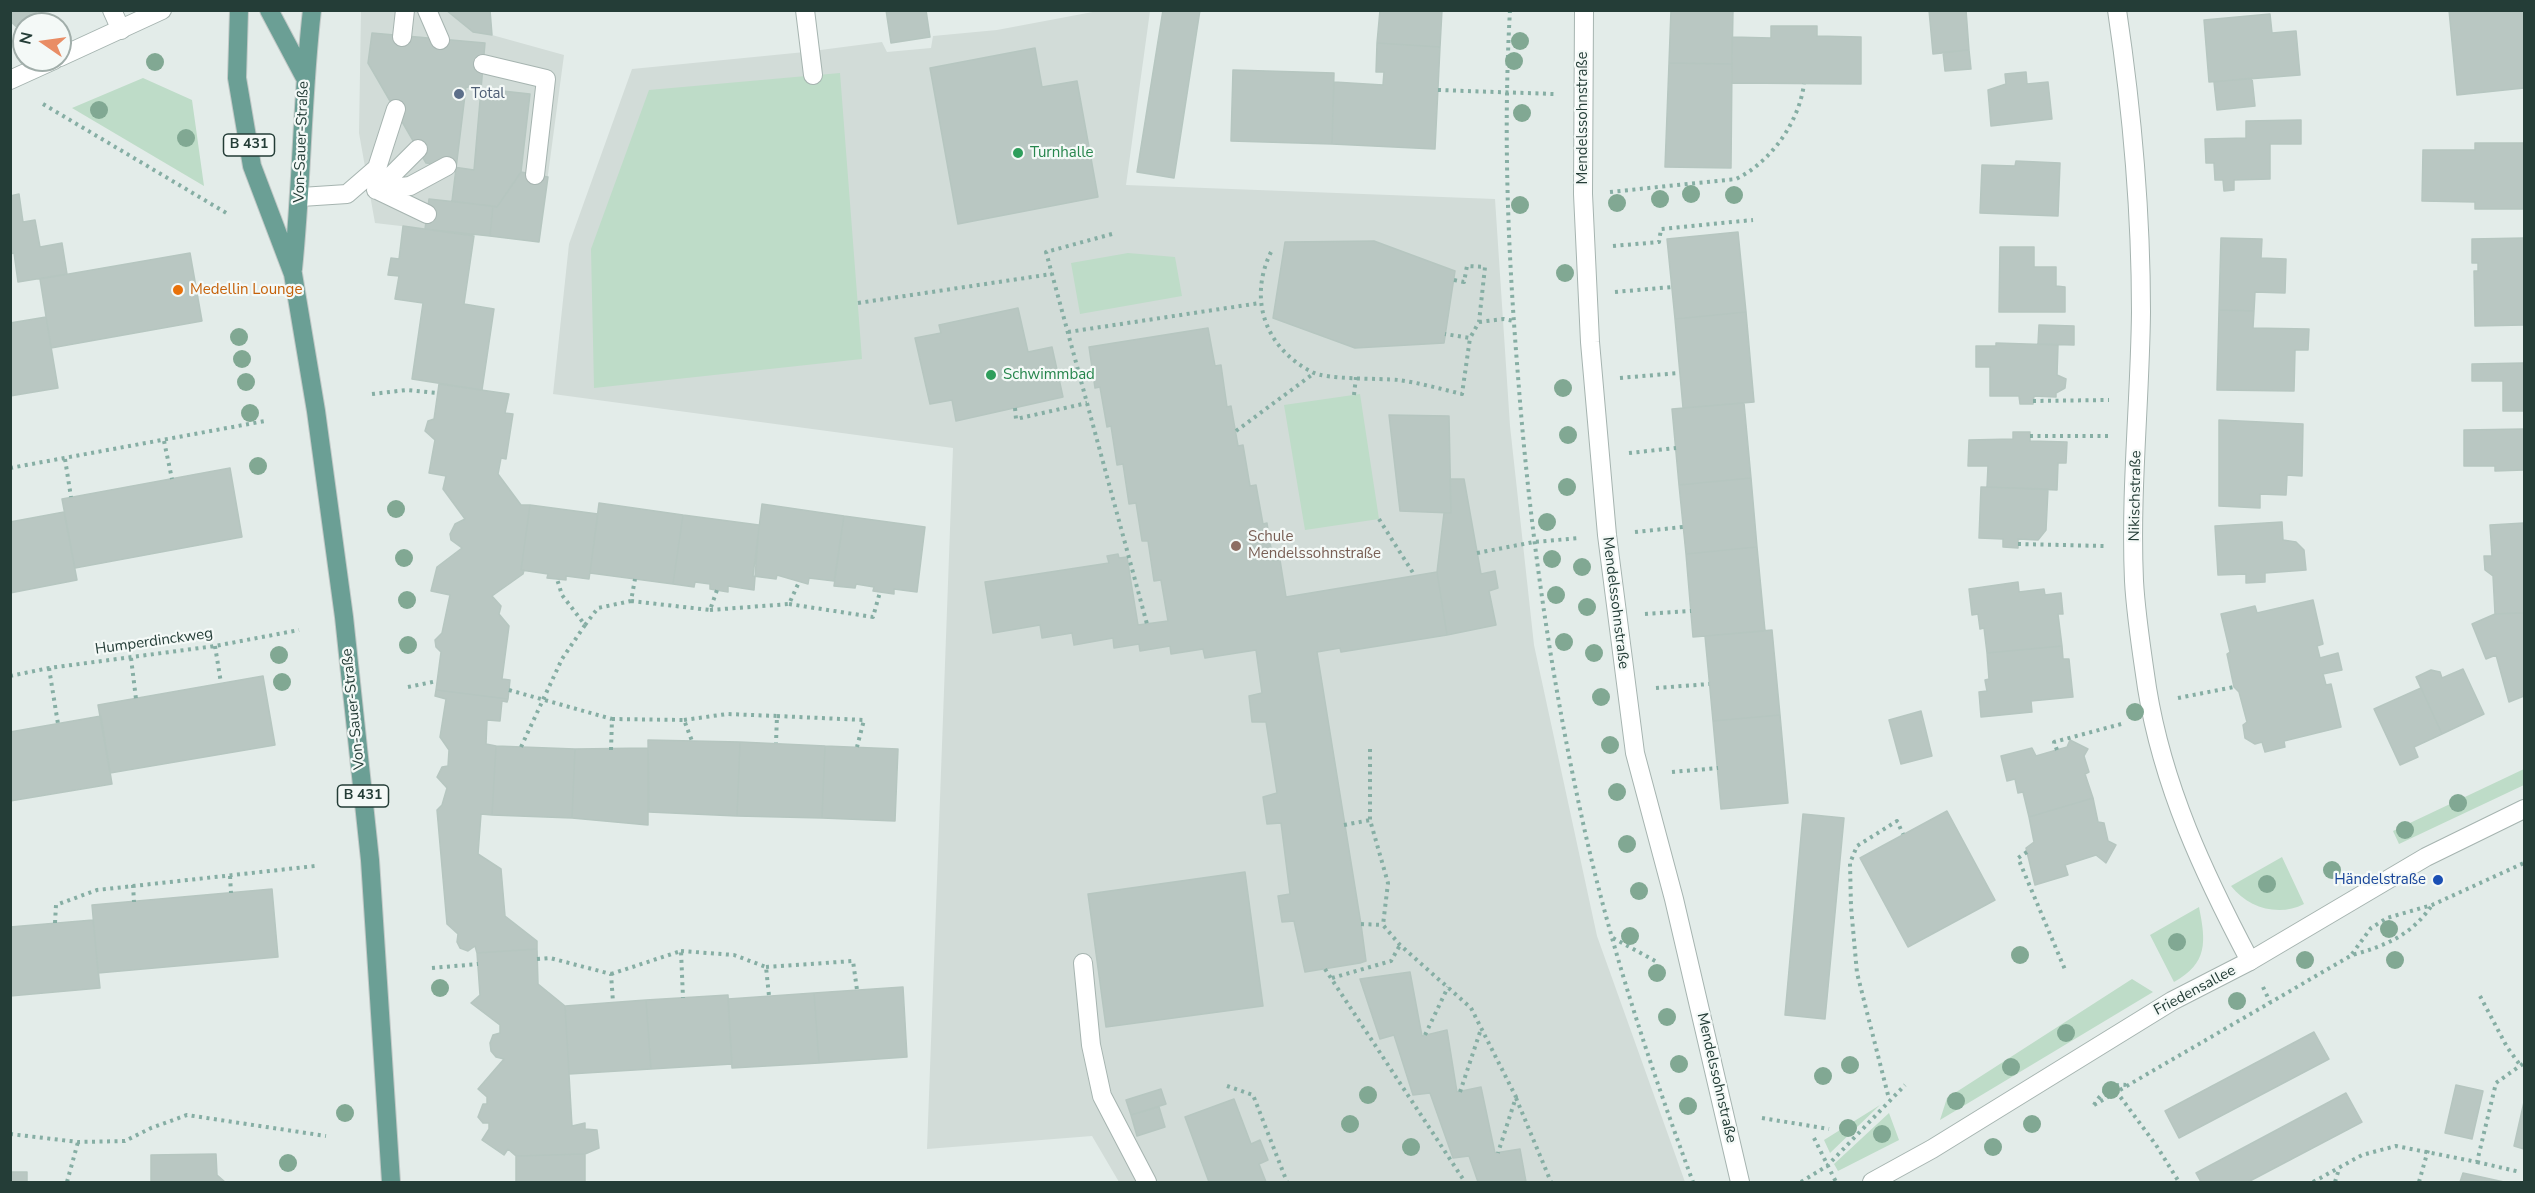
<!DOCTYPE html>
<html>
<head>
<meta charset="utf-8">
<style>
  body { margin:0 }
  #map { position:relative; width:2535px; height:1193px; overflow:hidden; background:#e3ece9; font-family:"Nunito Sans",sans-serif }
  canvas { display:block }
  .frame { position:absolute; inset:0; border:12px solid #243d37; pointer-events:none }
  .north { position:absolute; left:12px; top:12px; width:60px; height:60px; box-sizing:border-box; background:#f4f9f7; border:2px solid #a1aeaa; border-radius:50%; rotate:283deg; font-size:16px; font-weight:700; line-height:24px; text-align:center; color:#243d37 }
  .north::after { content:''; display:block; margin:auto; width:21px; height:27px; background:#e98d65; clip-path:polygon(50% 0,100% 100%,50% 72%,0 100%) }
</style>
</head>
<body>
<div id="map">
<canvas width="2535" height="1193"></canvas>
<div class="frame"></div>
<div class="north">N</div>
</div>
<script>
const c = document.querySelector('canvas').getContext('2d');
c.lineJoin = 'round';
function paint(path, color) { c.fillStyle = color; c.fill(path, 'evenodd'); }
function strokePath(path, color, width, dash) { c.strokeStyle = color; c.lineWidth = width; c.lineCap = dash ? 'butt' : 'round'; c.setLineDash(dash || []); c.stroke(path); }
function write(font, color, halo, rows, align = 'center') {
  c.font = font + ' "Nunito Sans",sans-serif'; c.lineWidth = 4.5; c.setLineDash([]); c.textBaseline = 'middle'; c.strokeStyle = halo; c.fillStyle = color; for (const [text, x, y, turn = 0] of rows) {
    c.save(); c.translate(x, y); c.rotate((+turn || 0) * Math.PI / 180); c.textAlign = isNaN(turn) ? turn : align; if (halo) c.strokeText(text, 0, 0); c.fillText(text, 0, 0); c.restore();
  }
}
const built = new Path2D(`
  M361 11H490L492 35 564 55 539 242 375 223 359 133Z
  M1098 11H1150L1126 185 1495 199 1510 426 1534 645 1597 936 1685 1182H1119L1092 1136 927 1149 953 448 553 394 569 244 632 69 805 52 882 42 887 52 931 48 933 36 997 30Z`);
const green = new Path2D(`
  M840 73 862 359 594 388 591 249 649 90Z
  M143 78 192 100 204 186 72 108Z
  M1128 253 1175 257 1182 296 1080 314 1071 263Z
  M1360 394 1379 519 1305 530 1284 405Z
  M2524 769V785L2399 844 2393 831Z
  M2282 857 2304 904C2279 917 2248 908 2231 886Z
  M2199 907C2206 942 2208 963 2174 982L2150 935Z
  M2132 979 2153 992 1940 1120 1947 1098Z
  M1880 1105 1830 1153 1824 1140Z
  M1889 1113 1899 1140 1838 1171 1834 1164Z`);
const building = new Path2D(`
  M10 10H38L20 30 10 21Z
  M446 10H490L492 35 473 32Z
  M886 10H926L930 37 891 43Z
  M1163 10H1200L1174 178 1137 172Z
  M1380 10H1442L1440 47 1377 43Z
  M1671 10H1733L1732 64 1669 63Z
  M1929 10H1966L1969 50 1933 54Z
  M2449 10H2524V88L2457 95Z
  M2270 14 2272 33 2296 31 2300 75 2209 82 2204 20Z
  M1771 26H1817V36L1861 37V84L1732 83V37L1771 38Z
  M372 33 485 43 474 170 426 163 368 63Z
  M1377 43 1440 47 1435 149 1332 144 1334 82 1383 85 1384 72H1376Z
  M1035 48 1042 87 1077 81 1098 197 958 224 930 68Z
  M1969 50 1971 69 1945 71 1943 52Z
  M1669 63 1732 64 1731 168 1665 167Z
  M1233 70 1334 73 1332 144 1231 141Z
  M2026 72 2027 84 2048 82 2052 119 1991 126 1988 90 2006 84 2005 74Z
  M2252 78 2255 106 2217 110 2214 82Z
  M466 87 530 94 521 172 497 207 452 201Z
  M2301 120V144H2270V179L2234 180V190L2224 191 2223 180H2215L2214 163H2206L2205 139 2246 138V121Z
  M2475 143H2524V209H2475V202L2422 201 2423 150H2475Z
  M2016 161 2060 163 2058 216 1980 213 1982 165 2015 166Z
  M521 172 548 177 539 242 490 236 493 206 497 207Z
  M19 194 23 222 35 220 40 247 62 243 67 274 18 282 14 253 10 254V196Z
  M429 199 493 206 490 236 425 229Z
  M403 226 474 236 464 304 494 309 482 390 412 379 423 303 395 299 399 276 388 275 391 258 399 259Z
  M1738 232 1746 312 1675 319 1667 239Z
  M2221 238 2262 239 2261 258 2286 259 2285 293 2255 292 2254 311 2219 310Z
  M2524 238V325L2475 326 2474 271H2478V263H2472V239Z
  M1374 241 1455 271 1444 343 1355 348 1273 318 1285 242Z
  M2000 247H2034V267H2056V286L2065 287V312H1999Z
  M190 253 202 321 51 348 40 279Z
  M1018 308 1028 352 1052 347 1063 397 956 421 952 400 930 404 915 338 941 333 939 325Z
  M2219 310 2254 311 2253 328 2309 329 2308 350H2295L2294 391 2217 390Z
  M1746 312 1754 402 1683 408 1675 319Z
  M46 317 58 388 10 396V323Z
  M2039 325 2074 326V345L2038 344Z
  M1208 328 1215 366 1221 365 1227 407 1231 406 1238 446 1243 445 1250 486 1256 485 1263 524 1267 523 1273 561 1280 560 1286 597 1437 572 1447 635 1341 652 1340 648 1317 652 1361 924 1366 961 1360 963 1305 972 1294 921 1282 922 1278 896 1290 894 1281 823 1267 824 1263 797 1277 793 1266 722H1252L1249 696 1262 693 1256 650 1205 658 1203 649 1171 654 1170 646 1140 651 1139 644 1114 648 1113 638 1074 645 1072 633 1042 638 1040 625 993 633 985 582 1109 563 1107 556 1118 554 1119 558 1127 557 1138 625 1168 621 1161 580 1154 581 1148 541H1142L1136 503 1129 504 1123 464 1117 465 1111 426 1107 427 1100 387 1095 388 1089 347Z
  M1996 343 2058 345 2057 375 2066 379 2065 388 2056 393V397L2034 396 2033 404H2020L2019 396H1990V367H1976V346H1996Z
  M2524 363V411H2503V381H2472V364Z
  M439 384 509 394 505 413 513 414 506 459 501 458 498 474 521 505H530L521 570H524L523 574 492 596 501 606 499 614 509 626 502 679 510 680 508 699 436 690 441 652 436 647 435 640 442 633 450 595 431 591 437 567 462 548 451 540 450 534 455 524 465 519 443 489 446 476 429 473 435 440 425 431 428 421 434 419Z
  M1744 403 1751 478 1679 485 1672 409Z
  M1389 415 1449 416 1451 513 1400 511Z
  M2219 420 2303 424 2302 476 2287 475 2286 495 2260 494V508L2219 506Z
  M2524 429V470L2495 471V466H2464V430Z
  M2013 432H2030V441L2067 442 2066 463H2058L2057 490 1987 487 1988 466H1968L1969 440 2013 439Z
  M230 468 242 537 75 568 62 499Z
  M1751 478 1757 547 1686 554 1679 485Z
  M1450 479H1464L1481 574 1495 571 1498 588 1489 591 1496 625 1447 635 1437 572 1444 513H1451Z
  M1981 487 2048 489 2046 530 2038 540 2018 539V548L2003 547V539L1979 538Z
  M599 503 683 515 673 584 590 573Z
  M762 504 844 516 834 581 809 578 808 584 777 575 776 579 753 576Z
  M530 505 598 514 589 579 566 576V580L547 578 548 574 521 570Z
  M64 512 77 580 10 593V522Z
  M683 515 759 525 754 590 728 586V592L710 589V584L695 582 694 587 673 584Z
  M844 516 925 527 917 592 894 589V594L873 591 874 587 856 584 855 588 834 586Z
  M2282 522 2283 540 2296 542 2304 550 2306 570 2265 573V582L2246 583V574L2218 575 2215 526Z
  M2524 523V613L2495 614 2493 576 2485 570 2484 556H2492L2490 525Z
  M1757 547 1765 631 1693 637 1686 554Z
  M2018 582 2019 592 2044 589 2045 595 2061 593 2063 614H2058L2062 646 1987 653 1984 628 1980 629 1978 614 1972 615 1969 589Z
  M2313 600 2323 644 2317 646 2320 658 2338 653 2342 670 2323 674 2326 685 2331 684 2341 727 2284 741 2285 747 2265 752 2262 742 2255 744 2245 738 2243 725 2247 722 2239 692 2234 687 2227 654 2230 652 2221 614 2255 606 2257 613Z
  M2516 613H2524V696L2509 702 2496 655 2486 659 2472 624 2495 614Z
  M1772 630 1780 715 1713 721 1705 636Z
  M2062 646 2063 659H2069L2073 697 2031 701 2032 712 1981 717 1979 692 1987 691 1985 680 1989 679 1987 653Z
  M2463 669 2484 714 2442 734 2416 677 2431 670 2440 672 2442 678Z
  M263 676 275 745 110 773 98 705Z
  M2421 688 2442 734 2414 747 2418 757 2400 765 2374 709Z
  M436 690 508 699 507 702 502 701 500 721 487 720 486 744 496 746 492 815 481 814 478 854 501 869 505 916 537 941V949L477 953 475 946 468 951 460 948 457 942 458 934 447 924 437 810 442 805 447 788 437 777 442 767 448 766 449 750 440 737 446 699 435 696Z
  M1921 711 1932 756 1901 764 1889 720Z
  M1780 715 1788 803 1721 809 1713 721Z
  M101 716 112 784 10 801V732Z
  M648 740 740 742 737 816 649 812Z
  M2070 740 2088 749 2084 756 2089 772 2085 774 2093 798 2029 817 2023 792 2018 793 2015 779 2007 781 2001 756 2032 748 2036 756 2067 747Z
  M740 742 825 746 822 818 737 816Z
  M496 746 575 749 572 818 492 815Z
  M825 746 898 749 895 821 822 818Z
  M648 748V825L572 818 575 749Z
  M2093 798 2098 822 2104 823 2108 841 2116 845 2106 863 2096 855 2065 865 2068 875 2035 885 2026 848 2034 842 2029 817Z
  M1947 811 1995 900 1908 947 1860 858Z
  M1803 814 1844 818 1825 1019 1785 1015Z
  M1245 872 1263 1006 1106 1027 1088 894Z
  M272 889 278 957 98 973 92 905Z
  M93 920 100 988 10 996V927Z
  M537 949 538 984 565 1006 572 1126 585 1123V1129L597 1130 599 1148 585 1154 516 1156 508 1149 504 1155 482 1140 489 1129V1123H483L478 1117 483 1104H487V1097L478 1089 504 1059 496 1057 491 1051 490 1043 493 1035 500 1033V1025L471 1003 480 995 477 953Z
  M1410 972 1422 1036 1447 1030 1457 1092 1481 1087 1495 1153 1520 1149 1526 1182H1478L1469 1156 1453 1158 1430 1093 1413 1095 1394 1035 1380 1039 1360 979Z
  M903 987 907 1057 819 1063 814 993Z
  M814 993 819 1063 732 1068 728 999Z
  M728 995 732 1064 651 1069 646 1000Z
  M646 1000 651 1069 569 1074 565 1006Z
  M2314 1032 2329 1059 2179 1138 2165 1111Z
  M2456 1085 2483 1091 2472 1139 2445 1133Z
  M1161 1089 1166 1104 1131 1115 1126 1100Z
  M2346 1093 2362 1122 2248 1182H2201L2196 1173Z
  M1234 1099 1251 1144 1260 1140 1268 1160 1259 1164 1266 1182H1209L1185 1117Z
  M2524 1102V1149L2514 1146Z
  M1159 1107 1165 1127 1137 1136 1131 1115Z
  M216 1154 217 1175 225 1182H151V1155Z
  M585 1154V1182H516V1156Z
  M10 1172H27V1182H10Z
  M2463 1173 2504 1182H2460Z`);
const path = new Path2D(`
  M1510 10C1503 133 1508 254 1518 376 1529 522 1549 666 1580 809 1607 936 1648 1061 1693 1182
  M1438 90 1554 94
  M43 104 228 214
  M1610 192 1736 179C1771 162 1799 122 1804 84
  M1112 234 1046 252 1147 624
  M1613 246 1659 242 1661 229 1753 220
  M1271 252C1248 299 1265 348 1312 372 1326 380 1379 378 1399 380 1420 383 1441 389 1462 394L1470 338 1445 334
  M1454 280 1464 282 1467 266 1485 267 1479 322 1470 338
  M1615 292 1672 287
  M858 303 1052 274
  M1479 322 1504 319 1514 321
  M1068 332 1260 303
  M1620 378 1679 373
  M372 394 407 390 438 393
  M1354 395 1356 377
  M2033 401 2109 400
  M1015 408 1016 419 1087 403
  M1236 431 1313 374
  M2030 436H2108
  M164 441 172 479
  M1629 453 1676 448
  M65 459 71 497
  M10 468 265 421
  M1379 519 1415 576
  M1635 532 1683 527
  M2018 544 2104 546
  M1477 553 1534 542 1580 538
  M631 601 710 610 717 590
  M789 604 873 617 880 592
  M710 610 789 604 799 582
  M1645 614 1691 611
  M585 625 598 608 631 601 635 579
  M215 646 221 683
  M131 658 136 699
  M49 668 58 724
  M10 676 49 668 215 646 299 630
  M408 687 437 681
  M1656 688 1709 684
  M509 690 612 719 611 750
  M2178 698 2234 687
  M777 716 864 720 857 747
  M612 719 684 720 692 741
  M684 720 727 714 777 716 776 743
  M521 747 562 659 585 625 562 595 557 579
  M1370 749V820L1388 883 1383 925 1400 945 1471 1008 1516 1097 1498 1153
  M2057 750 2054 742 2125 723
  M1672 772 1718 768
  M1344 825 1370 820
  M2027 852 2018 858 2066 972
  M230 876 231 893
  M133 885 134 902
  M55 923 56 905 97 890 315 866
  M1361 924 1383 925
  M1613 938 1659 963
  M681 951 734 955 766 967 769 996
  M2352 954 2371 928 2387 918 2432 905 2524 863
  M537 959 550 958 611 974 613 1002
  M766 967 853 961 857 990
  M432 968 478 964
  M1325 969 1465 1182
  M611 974 681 951 683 998
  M1332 978 1391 961 1400 945
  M2263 987 2270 1002
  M2480 996 2507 1047 2520 1065
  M1425 1035 1448 987
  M1227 1086 1253 1095 1287 1182
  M2116 1091 2156 1145 2179 1182
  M1460 1092 1481 1029
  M1888 1095 1857 973 1851 907 1850 863 1857 846 1897 821 1903 834
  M1516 1098 1551 1182
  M2094 1105 2352 955C2385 946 2412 935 2432 905
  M2094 1105C2100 1094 2112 1083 2126 1085
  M1762 1118 1829 1129
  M10 1134 78 1142 125 1141 151 1128 187 1115 326 1136
  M1814 1138 1836 1182
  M2477 1162 2520 1172
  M67 1182 78 1142
  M1801 1182 1827 1166 1905 1085
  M2313 1182 2362 1155 2396 1146 2477 1162 2496 1083 2524 1063
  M2335 1182 2339 1169
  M2419 1182 2428 1150`);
const service = new Path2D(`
  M112 10 121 30
  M427 10 440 40
  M805 10 813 75
  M402 37 405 10
  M483 64 546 79 535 175
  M418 149 377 190 427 214
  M376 190 410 186 447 166
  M301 197 347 194 377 168 396 109
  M1083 963 1091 1045 1102 1096 1147 1182`);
const minor = new Path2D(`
  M1584 10 1583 194 1590 342 1607 535 1635 753 1674 899 1740 1182
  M2117 10C2132 110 2141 211 2141 312 2140 402 2130 492 2134 581 2136 617 2142 653 2147 688 2163 787 2204 874 2250 961
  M60 57 162 10
  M10 80 54 60`);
const tertiary = new Path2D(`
  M1872 1182 1932 1149 2172 1001 2250 961 2426 857 2524 809`);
const primary = new Path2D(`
  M239 10 237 78 252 166 293 274 316 411 344 617 370 860 391 1182
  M269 10 304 76
  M293 269C302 183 302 96 312 10`);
const trees = [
  [1520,41],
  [1514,61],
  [155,62],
  [99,110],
  [1522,113],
  [186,138],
  [1691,194],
  [1734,195],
  [1660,199],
  [1617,203],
  [1520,205],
  [1565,273],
  [239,337],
  [242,359],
  [246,382],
  [1563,388],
  [250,413],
  [1568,435],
  [258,466],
  [1567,487],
  [396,509],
  [1547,522],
  [404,558],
  [1552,559],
  [1582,567],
  [1556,595],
  [407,600],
  [1587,607],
  [1564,642],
  [408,645],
  [1594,653],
  [279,655],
  [282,682],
  [1601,697],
  [2135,712],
  [1610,745],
  [1617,792],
  [2458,803],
  [2405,830],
  [1627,844],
  [2332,870],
  [2267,884],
  [1639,891],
  [2389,929],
  [1630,936],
  [2177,942],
  [2020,955],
  [2305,960],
  [2395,960],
  [1657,973],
  [440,988],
  [2237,1001],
  [1667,1017],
  [2066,1033],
  [1679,1064],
  [1850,1065],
  [2011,1067],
  [1823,1076],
  [2111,1090],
  [1368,1095],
  [1956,1101],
  [1688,1106],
  [345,1113],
  [1350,1124],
  [2032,1124],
  [1848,1128],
  [1882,1134],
  [1411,1147],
  [1993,1147],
  [288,1163]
];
const markers = [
  [459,94,6,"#5c6f8a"],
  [1018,153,6,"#2e9e5b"],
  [178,290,6,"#e8710a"],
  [991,375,6,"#2e9e5b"],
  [1236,546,6,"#8d6e63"],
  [2438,880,6,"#1a4fb4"]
];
const shields = [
  [249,145,51],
  [363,796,51]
];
const shieldNames = [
  ["B 431",249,145],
  ["B 431",363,796]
];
const serviceNames = [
  ["Total",471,94]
];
const streetNames = [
  ["Mendelssohnstraße",1583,118,-90],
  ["Von-Sauer-Straße",302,142,-88],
  ["Nikischstraße",2136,496,-89],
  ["Mendelssohnstraße",1615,603,83],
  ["Humperdinckweg",154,642,-8],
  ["Von-Sauer-Straße",354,709,-96],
  ["Friedensallee",2195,991,-28],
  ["Mendelssohnstraße",1716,1078,77]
];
const leisureNames = [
  ["Turnhalle",1030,153],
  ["Schwimmbad",1003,375]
];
const foodNames = [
  ["Medellin Lounge",190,290]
];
const educationNames = [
  ["Schule",1248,537],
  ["Mendelssohnstraße",1248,554]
];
const transitNames = [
  ["Händelstraße",2426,880]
];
paint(built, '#d2dcd8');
paint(green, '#bedcc8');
paint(building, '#b9c7c2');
strokePath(building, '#b6c6c0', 1.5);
strokePath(service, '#a6b4b0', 20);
strokePath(minor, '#a6b4b0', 20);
strokePath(tertiary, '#a6b4b0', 20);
strokePath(primary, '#c2c9c7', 20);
strokePath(path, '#86aea4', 4, [3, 4.5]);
strokePath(service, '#fff', 18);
strokePath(minor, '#fff', 18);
strokePath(tertiary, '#fff', 18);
strokePath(primary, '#6b9f95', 18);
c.fillStyle = '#81a893';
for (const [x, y] of trees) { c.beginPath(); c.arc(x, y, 9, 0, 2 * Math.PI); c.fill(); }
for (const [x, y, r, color] of markers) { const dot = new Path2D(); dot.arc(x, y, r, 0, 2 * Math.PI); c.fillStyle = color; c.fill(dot); strokePath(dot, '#f4f9f7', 2); }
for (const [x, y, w] of shields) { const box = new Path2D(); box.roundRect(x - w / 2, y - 11, w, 22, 4.5); c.fillStyle = '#f4f9f7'; c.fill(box); strokePath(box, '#243d37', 1.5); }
write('bold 14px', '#243d37', null, shieldNames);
write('15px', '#4e5e75', '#f4f9f7', serviceNames, 'left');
write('15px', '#243d37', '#f4f9f7', streetNames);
write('15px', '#27864d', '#f4f9f7', leisureNames, 'left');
write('15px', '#c56008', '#f4f9f7', foodNames, 'left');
write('15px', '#785e54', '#f4f9f7', educationNames, 'left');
write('15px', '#164399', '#f4f9f7', transitNames, 'right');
</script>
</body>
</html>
